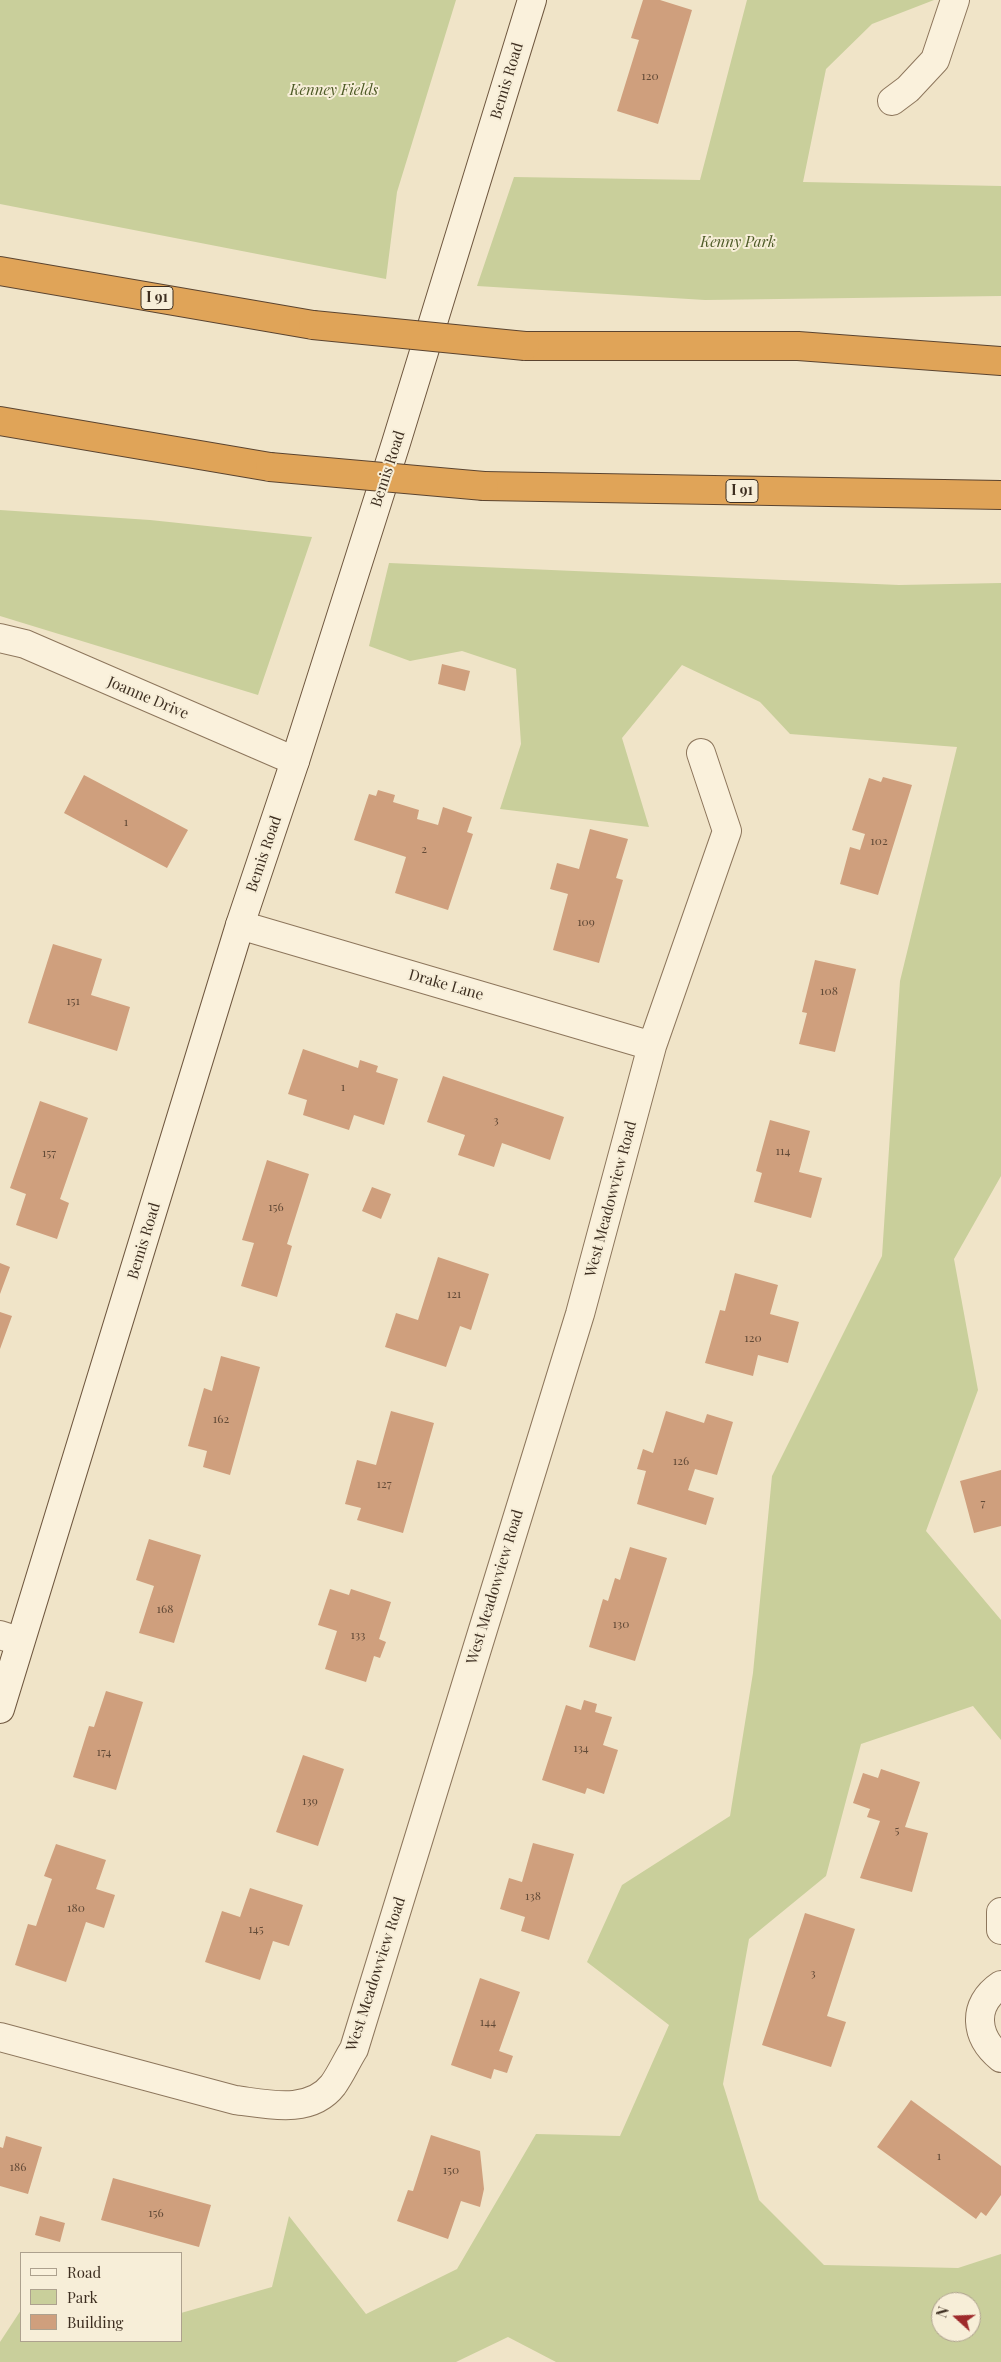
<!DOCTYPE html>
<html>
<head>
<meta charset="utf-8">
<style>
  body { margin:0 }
  #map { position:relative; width:1001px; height:2362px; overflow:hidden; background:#f0e4c8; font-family:"Playfair Display",serif }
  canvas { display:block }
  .legend { position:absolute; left:20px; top:2252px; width:162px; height:90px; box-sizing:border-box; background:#f7eed8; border:1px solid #ada18e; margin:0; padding:6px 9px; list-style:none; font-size:15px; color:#3d2e20 }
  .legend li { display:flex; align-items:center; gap:10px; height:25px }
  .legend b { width:25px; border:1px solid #ada18e }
  .north { position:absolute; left:931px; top:2292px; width:50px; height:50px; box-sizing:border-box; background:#f7eed8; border:1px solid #ada18e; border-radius:50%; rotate:290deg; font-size:14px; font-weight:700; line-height:20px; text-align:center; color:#3d2e20 }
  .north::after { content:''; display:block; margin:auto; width:18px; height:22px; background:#9e2a2b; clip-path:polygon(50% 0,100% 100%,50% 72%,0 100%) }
</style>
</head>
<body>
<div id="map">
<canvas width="1001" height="2362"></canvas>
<ul class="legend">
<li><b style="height:6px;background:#faf1dc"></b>Road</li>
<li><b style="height:14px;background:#c9cf9b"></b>Park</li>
<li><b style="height:14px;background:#cf9f7d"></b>Building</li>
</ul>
<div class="north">N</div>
</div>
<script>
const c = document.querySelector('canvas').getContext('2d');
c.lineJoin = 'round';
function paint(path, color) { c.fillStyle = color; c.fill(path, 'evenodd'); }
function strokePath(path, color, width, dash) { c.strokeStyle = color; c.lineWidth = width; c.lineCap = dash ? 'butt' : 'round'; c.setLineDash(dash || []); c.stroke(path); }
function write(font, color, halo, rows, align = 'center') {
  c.font = font + ' "Playfair Display",serif'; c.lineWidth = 4; c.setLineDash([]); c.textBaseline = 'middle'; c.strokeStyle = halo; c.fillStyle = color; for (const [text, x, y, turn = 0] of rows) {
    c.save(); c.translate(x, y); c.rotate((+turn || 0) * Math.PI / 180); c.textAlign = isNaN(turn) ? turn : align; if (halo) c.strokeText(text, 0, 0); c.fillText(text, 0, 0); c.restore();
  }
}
const green = new Path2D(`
  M0 0H456L397 192 386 279 0 204Z
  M747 0H934L872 24 826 69 803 182 1001 186V296L705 300 477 286 514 177 700 180Z
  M0 510 150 520 312 537 258 695 0 616Z
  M389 563 899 585 1001 583V1176L954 1259 978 1390 926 1531 1001 1620V1740L973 1706 861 1744 826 1876 749 1939 723 2084 759 2200 824 2265 958 2268 1001 2254V2362H556L508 2337 456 2362H0V2342L21 2310V2341H181V2313L272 2287 289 2216 366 2314 457 2269 536 2134 620 2136 669 2025 587 1962 622 1885 730 1816 753 1673 772 1476 882 1256 900 981 957 747 790 734 760 702 682 665 622 738 649 827 500 809 521 744 516 669 462 651 410 661 369 646ZM941 2302H971V2332H941Z`);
const building = new Path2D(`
  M643 0H660L692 10 658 124 617 111 639 40 631 38Z
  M442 664 470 671 465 691 438 684Z
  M84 775 188 830 167 868 64 813Z
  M883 777 912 785 878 895 840 884 850 847 860 850 865 834 852 830 869 778 881 782Z
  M378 790 395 795 393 802 419 810 417 819 438 825 443 807 472 817 467 832 473 834 448 910 395 893 406 857 354 840 369 794 376 796Z
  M590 829 628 839 616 878 623 880 599 963 553 950 568 894 550 889 557 863 579 869Z
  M53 944 102 959 91 995 130 1007 117 1051 28 1023Z
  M815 960 856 969 835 1052 799 1044 807 1013 802 1012Z
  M303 1049 358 1068 360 1060 378 1066 376 1072 398 1079 384 1125 354 1115 349 1130 303 1115 307 1100 288 1094Z
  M443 1076 564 1117 550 1160 502 1143 494 1167 458 1155 465 1135 427 1122Z
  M40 1101 88 1118 60 1199 69 1203 57 1239 16 1225 26 1194 10 1188Z
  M770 1120 810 1131 799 1172 822 1178 811 1218 754 1202 762 1173 756 1171Z
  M267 1160 309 1174 287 1244 292 1246 277 1297 241 1286 254 1243 242 1240Z
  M372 1187 391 1194 381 1219 362 1211Z
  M438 1257 489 1274 471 1330 460 1326 446 1367 385 1347 396 1313 418 1320Z
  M0 1263 10 1267 0 1294Z
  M735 1273 778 1285 770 1314 799 1322 788 1363 758 1355 753 1376 705 1363 720 1310 725 1311Z
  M0 1312 12 1316 0 1349Z
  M221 1356 260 1367 230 1475 203 1467 207 1451 188 1446 204 1388 212 1391Z
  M391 1411 434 1423 403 1533 357 1520 361 1508 345 1504 357 1460 376 1465Z
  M666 1411 704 1423 707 1414 733 1422 717 1475 695 1469 688 1490 714 1498 706 1525 637 1504 646 1471 637 1469 643 1449 653 1453Z
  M1001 1470V1526L974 1533 960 1481Z
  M149 1539 201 1555 174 1643 139 1633 154 1586 136 1580Z
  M630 1547 667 1558 635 1661 589 1647 603 1599 608 1601 615 1578 620 1580Z
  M330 1589 349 1595 351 1589 391 1602 379 1639 386 1642 380 1658 374 1656 366 1682 325 1669 337 1631 318 1625Z
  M106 1691 143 1702 116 1790 73 1777 89 1726 94 1727Z
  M584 1700 597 1704 595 1712 612 1717 603 1745 618 1750 604 1794 587 1788 585 1794 542 1780 566 1705 581 1710Z
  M303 1755 344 1769 318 1846 276 1832Z
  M881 1769 920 1782 905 1827 928 1833 912 1892 860 1878 880 1821 867 1817 870 1809 853 1803 863 1773 878 1778Z
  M533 1843 574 1854 549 1940 521 1931 525 1917 500 1909 509 1878 522 1882Z
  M56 1844 106 1860 96 1889 115 1895 104 1928 86 1922 66 1982 15 1965 28 1924 36 1926 52 1879 44 1876Z
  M250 1888 303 1905 289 1946 273 1941 260 1980 205 1962 222 1911 240 1917Z
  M805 1913 855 1929 827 2016 846 2022 831 2067 762 2045Z
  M480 1978 520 1992 499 2051 513 2056 507 2073 494 2069 491 2079 451 2065Z
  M911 2100 1001 2166V2195L986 2216 981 2212 976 2219 877 2147Z
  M431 2135 480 2151 484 2189 480 2207 461 2201 448 2239 397 2221 408 2190 413 2191Z
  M6 2136 42 2147 28 2194 0 2186V2147L3 2148Z
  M113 2178 211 2205 199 2247 101 2220Z
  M40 2216 65 2223 60 2242 35 2235Z`);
const street = new Path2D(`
  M892 101 908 89 935 60 955 0
  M0 638 25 644 295 761
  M240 925 652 1046
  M0 1635 19 1641
  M1001 1912V1930
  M1001 1985C971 2005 975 2037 1001 2058
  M0 2037 235 2100C267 2104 310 2115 333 2085 341 2074 347 2060 354 2049L580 1314 652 1046 727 831 701 753`);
const secondary = new Path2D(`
  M0 1709 240 925 295 761 396 443 532 0`);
const highway = new Path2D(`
  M0 271 313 325
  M525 346H798L1001 361
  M0 421 270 467
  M484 486 1001 495`);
const highwayBridge = new Path2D(`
  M313 325 525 346
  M270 467 484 486`);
const numberNames = [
  ["120",650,76],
  ["1",126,822],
  ["102",879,841],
  ["2",424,849],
  ["109",586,922],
  ["108",829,991],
  ["151",73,1001],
  ["1",343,1087],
  ["3",496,1120],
  ["114",783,1151],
  ["157",49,1153],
  ["156",276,1207],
  ["121",454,1294],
  ["120",753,1338],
  ["162",221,1419],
  ["126",681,1461],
  ["127",384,1484],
  ["7",983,1503],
  ["168",165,1609],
  ["130",621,1624],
  ["133",358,1635],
  ["134",581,1748],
  ["174",104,1752],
  ["139",310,1801],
  ["5",897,1830],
  ["138",533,1896],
  ["180",76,1908],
  ["145",256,1929],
  ["3",813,1973],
  ["144",488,2022],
  ["1",939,2156],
  ["186",18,2167],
  ["150",451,2170],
  ["156",156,2213]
];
const shields = [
  [157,298,32],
  [742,491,32]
];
const shieldNames = [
  ["I 91",157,298],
  ["I 91",742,491]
];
const streetNames = [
  ["Bemis Road",507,81,-73],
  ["Bemis Road",388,469,-72],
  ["Joanne Drive",148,698,23],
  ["Bemis Road",264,854,-71],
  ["Drake Lane",446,985,16],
  ["West Meadowview Road",611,1199,-75],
  ["Bemis Road",144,1241,-73],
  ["West Meadowview Road",495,1587,-73],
  ["West Meadowview Road",376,1974,-72]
];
const parkNames = [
  ["Kenney Fields",334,90],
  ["Kenny Park",738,242]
];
paint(green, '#c9cf9b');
paint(building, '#cf9f7d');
strokePath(street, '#8d765c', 30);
strokePath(secondary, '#6f573f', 30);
strokePath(highway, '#5b4430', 30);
strokePath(street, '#faf1dc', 28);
strokePath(secondary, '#faf1dc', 28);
strokePath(highway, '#e0a458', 28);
strokePath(highwayBridge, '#5b4430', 30, []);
strokePath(highwayBridge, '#e0a458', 28);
write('12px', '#624a37', null, numberNames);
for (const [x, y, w] of shields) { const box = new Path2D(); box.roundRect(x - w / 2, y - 11.5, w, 23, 4); c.fillStyle = '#f7eed8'; c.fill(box); strokePath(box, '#3d2e20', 1); }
write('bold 14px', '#3d2e20', null, shieldNames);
write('15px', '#3d2e20', '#f7eed8', streetNames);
write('italic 15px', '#4d5a26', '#f7eed8', parkNames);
</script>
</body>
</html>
